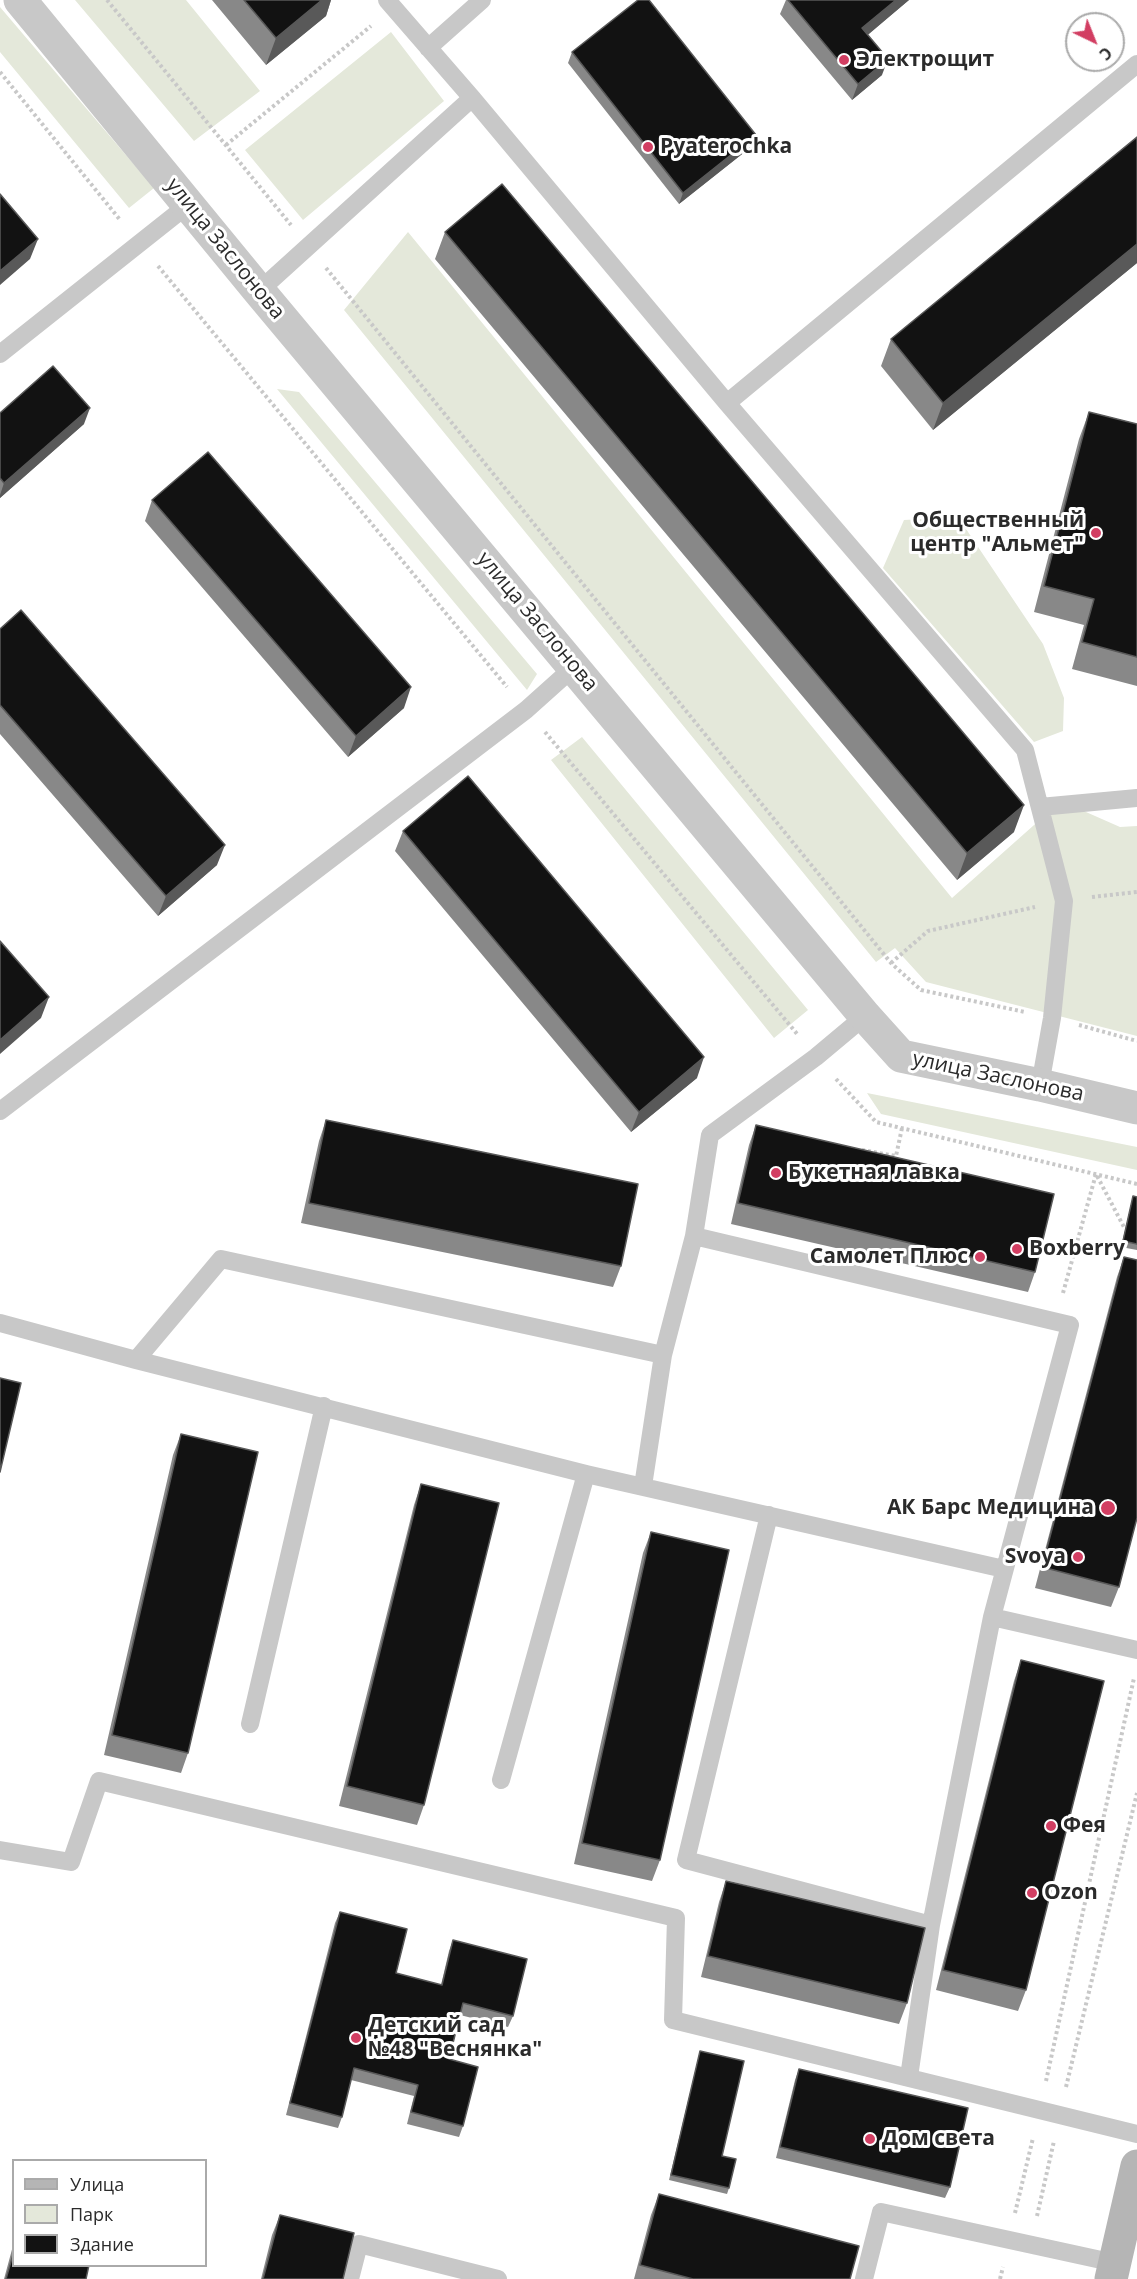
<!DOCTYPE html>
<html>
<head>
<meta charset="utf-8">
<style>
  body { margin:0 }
  #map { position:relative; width:1137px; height:2279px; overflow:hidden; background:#fff; font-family:"Open Sans",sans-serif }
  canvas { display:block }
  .legend { position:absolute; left:12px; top:2159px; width:195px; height:108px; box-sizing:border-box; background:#fff; border:2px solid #aaa; margin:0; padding:8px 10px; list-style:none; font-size:18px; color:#2b2b2b }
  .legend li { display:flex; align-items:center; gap:12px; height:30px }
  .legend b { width:30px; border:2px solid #aaa }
  .north { position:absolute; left:1065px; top:12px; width:60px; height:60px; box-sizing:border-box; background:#fff; border:2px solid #aaa; border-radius:50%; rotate:137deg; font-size:16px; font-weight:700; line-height:24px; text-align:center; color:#2b2b2b }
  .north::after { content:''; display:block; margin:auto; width:21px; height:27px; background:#d23e62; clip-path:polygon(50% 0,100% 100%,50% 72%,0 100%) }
</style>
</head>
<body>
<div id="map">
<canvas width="1137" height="2279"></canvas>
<ul class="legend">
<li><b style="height:8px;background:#b5b5b5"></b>Улица</li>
<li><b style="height:16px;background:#e4e8da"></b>Парк</li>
<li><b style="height:16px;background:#121212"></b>Здание</li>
</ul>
<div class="north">С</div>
</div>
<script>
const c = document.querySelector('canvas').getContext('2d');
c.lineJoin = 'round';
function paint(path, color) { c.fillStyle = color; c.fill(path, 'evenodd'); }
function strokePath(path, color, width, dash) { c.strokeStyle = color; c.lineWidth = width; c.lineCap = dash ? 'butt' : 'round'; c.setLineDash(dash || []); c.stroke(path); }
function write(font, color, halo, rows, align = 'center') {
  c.font = font + ' "Open Sans",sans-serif'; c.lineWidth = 6; c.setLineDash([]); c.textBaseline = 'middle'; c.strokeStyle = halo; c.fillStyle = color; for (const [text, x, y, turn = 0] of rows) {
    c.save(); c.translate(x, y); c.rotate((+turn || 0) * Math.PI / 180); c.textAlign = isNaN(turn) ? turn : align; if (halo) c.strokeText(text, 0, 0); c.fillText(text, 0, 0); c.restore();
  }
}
const green = new Path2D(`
  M75 0H186L260 91 194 141Z
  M0 7 154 188 129 208 0 52Z
  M391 32 444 101 303 220 245 150Z
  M408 232 952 898 1061 801 1120 827 1137 826V1036L926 982 895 948 876 962 344 310Z
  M277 389 299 392 537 674 527 690Z
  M958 517 1043 644 1064 698 1063 731 1034 742 883 568 904 520Z
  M582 737 808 1010 774 1038 551 760Z
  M867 1093 1137 1147V1170L881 1114Z`);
const path = new Path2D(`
  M107 0 291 225
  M0 72 121 221
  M226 145 371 26
  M158 266 507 687
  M326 268 891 963 921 990 1025 1012
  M545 732 798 1035
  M1092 897 1137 892
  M891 963 928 931 1035 907
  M1079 1025 1137 1041
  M836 1079 876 1122 1137 1184
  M862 1150 896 1156 902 1128
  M1063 1293 1096 1174 1125 1229
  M1046 2081 1134 1678
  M1066 2087 1137 1793
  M1015 2213 1033 2138
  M1037 2216 1054 2141
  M1000 2279 1003 2267`);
const lane = new Path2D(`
  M387 0 472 98 727 403 1025 750 1064 901 1052 1018 1040 1085
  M428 48 482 0
  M259 291 472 98
  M0 354 189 204
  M727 403 1137 64
  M1040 807 1137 798
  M0 1111 526 710 574 667
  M0 1323 136 1360 586 1474 1004 1569
  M136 1360 221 1259 663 1355
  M643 1486 663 1355 694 1236
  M769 1515 686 1860 931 1925 992 1617 1070 1325 694 1236 710 1135 816 1057 865 1016
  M992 1617 1137 1650
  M250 1724 324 1406
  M501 1780 586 1474
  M0 1850 71 1862 99 1781 676 1918 673 2020 1137 2134
  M909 2077 931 1925
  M350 2279 359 2244 498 2279
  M864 2279 881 2212 1115 2263`);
const street = new Path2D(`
  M20 0 259 291 865 1016 901 1056 1040 1085 1137 1108`);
const secondary = new Path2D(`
  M1111 2279 1137 2166`);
const wall = new Path2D(`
  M212 0H331L326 16 266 65Z
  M786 0H909L867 35 882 75 852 100 780 14Z
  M572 52 751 147 679 204 568 63Z
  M1137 137V263L933 430 881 366 891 339Z
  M445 232 1014 832 957 880 435 259Z
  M1089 412 1137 424V686L1072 669 1084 625 1034 612 1079 439Z
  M0 413 84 424 0 498Z
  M152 500 404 708 348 757 145 521Z
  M0 629 217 865 158 916 0 734Z
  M403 831 697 1078 631 1132 395 851Z
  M326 1120 621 1266 613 1287 301 1223 319 1141Z
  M756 1125 1035 1272 1028 1292 731 1224 749 1145Z
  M1133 1196 1137 1197V1250L1121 1247Z
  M1124 1257 1119 1587 1111 1607 1035 1588 1117 1277Z
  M181 1434 188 1753 181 1773 104 1755 173 1455Z
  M421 1484 424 1805 417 1825 339 1806 414 1505Z
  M651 1532 660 1860 652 1881 574 1864 643 1553Z
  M1021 1660 1026 1990 1018 2011 936 1990 1014 1681Z
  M726 1881 907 2003 899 2024 701 1977 719 1902Z
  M340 1912 396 1973 441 1985 449 1951 453 1940 513 2016 508 2027 460 2015 449 2059 463 2126 459 2137 407 2124 414 2096 351 2080 342 2117 338 2128 286 2115 335 1923Z
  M700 2051 729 2188 727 2194 669 2180Z
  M799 2069 950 2187 945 2198 776 2158 795 2080Z
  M659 2194 850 2279H634L651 2215Z
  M280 2215 343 2279H261L272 2235Z
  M14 2242V2265L86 2279H4Z`);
const shadedWall = new Path2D(`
  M322 0H331L326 16 266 65 276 38Z
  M896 0H909L856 45 862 28Z
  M888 59 882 75 852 100 858 84Z
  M756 135 751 147 679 204 683 193Z
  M38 239 30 259 0 285V271Z
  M1137 244V263L933 430 943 403Z
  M90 408 84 424 0 498V495L4 483Z
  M411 687 404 708 348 757 356 736Z
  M1024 805 1014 832 957 880 967 853Z
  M225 845 217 865 158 916 166 896Z
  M49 997 41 1018 0 1054V1040Z
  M704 1057 697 1078 631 1132 639 1112Z`);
const building = new Path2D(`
  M244 0H322L276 38Z
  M638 0H649L756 135 683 193 572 52Z
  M788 0H896L862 28 888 59 858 84Z
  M1137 137V244L943 403 891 339Z
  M502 184 1024 805 967 853 445 232Z
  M0 194 38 239 0 271Z
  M53 366 90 408 4 483 0 478V413Z
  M1089 412 1137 424V657L1082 642 1094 599 1044 586Z
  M208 452 411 687 356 736 152 500Z
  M21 610 225 845 166 896 0 705V629Z
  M468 776 704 1057 639 1112 403 831Z
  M0 941 49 997 0 1040Z
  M326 1120 638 1184 621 1266 309 1203Z
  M756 1125 1054 1194 1035 1272 738 1203Z
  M1133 1196 1137 1197V1244L1123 1241Z
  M1124 1257 1137 1260V1518L1119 1587 1042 1567Z
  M0 1378 21 1383 0 1472Z
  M181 1434 258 1452 188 1753 112 1735Z
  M421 1484 499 1503 424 1805 347 1786Z
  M651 1532 729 1550 660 1860 582 1843Z
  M1021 1660 1104 1681 1026 1990 943 1970Z
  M726 1881 925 1928 907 2003 708 1956Z
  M340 1912 407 1929 396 1973 442 1985 453 1940 527 1959 513 2016 463 2003 449 2059 478 2067 463 2126 411 2112 418 2085 354 2068 342 2117 290 2103Z
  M700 2051 744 2061 722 2156 736 2159 729 2188 671 2175Z
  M799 2069 968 2108 950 2187 780 2147Z
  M659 2194 859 2246 850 2279H693L640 2265Z
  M280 2215 354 2233 343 2279H263Z
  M14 2251V2265H89L86 2279H6Z`);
const markers = [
  [844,60,6,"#d23e62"],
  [648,147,6,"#d23e62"],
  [1096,533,6,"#d23e62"],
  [776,1173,6,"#d23e62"],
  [1017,1249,6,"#d23e62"],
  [980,1257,6,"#d23e62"],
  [1108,1508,8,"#d23e62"],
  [1078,1557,6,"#d23e62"],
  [1051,1826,6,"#d23e62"],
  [1032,1893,6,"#d23e62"],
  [356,2038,6,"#d23e62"],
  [870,2139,6,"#d23e62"]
];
const poiNames = [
  ["Электрощит",856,60],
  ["Pyaterochka",660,147],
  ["Общественный",1084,521,"right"],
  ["центр \"Альмет\"",1084,545,"right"],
  ["Букетная лавка",788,1173],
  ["Boxberry",1029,1249],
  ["Самолет Плюс",968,1257,"right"],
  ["АК Барс Медицина",1094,1508,"right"],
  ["Svoya",1066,1557,"right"],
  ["Фея",1063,1826],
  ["Ozon",1044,1893],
  ["Детский сад",368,2026],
  ["№48 \"Веснянка\"",368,2050],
  ["Дом света",882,2139]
];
const streetNames = [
  ["улица Заслонова",225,249,51],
  ["улица Заслонова",537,622,50],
  ["улица Заслонова",998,1077,12]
];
paint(green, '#e4e8da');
strokePath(path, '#c8c8c8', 4, [3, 3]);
strokePath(lane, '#c8c8c8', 18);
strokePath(street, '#c8c8c8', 33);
strokePath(secondary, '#b5b5b5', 33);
paint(wall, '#888');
paint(shadedWall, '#595959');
paint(building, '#121212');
strokePath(building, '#595959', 1.5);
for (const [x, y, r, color] of markers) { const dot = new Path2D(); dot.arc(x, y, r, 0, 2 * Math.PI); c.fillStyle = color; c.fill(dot); strokePath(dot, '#fff', 2); }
write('bold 21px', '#2b2b2b', '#fff', poiNames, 'left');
write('21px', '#2b2b2b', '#fff', streetNames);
</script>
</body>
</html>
